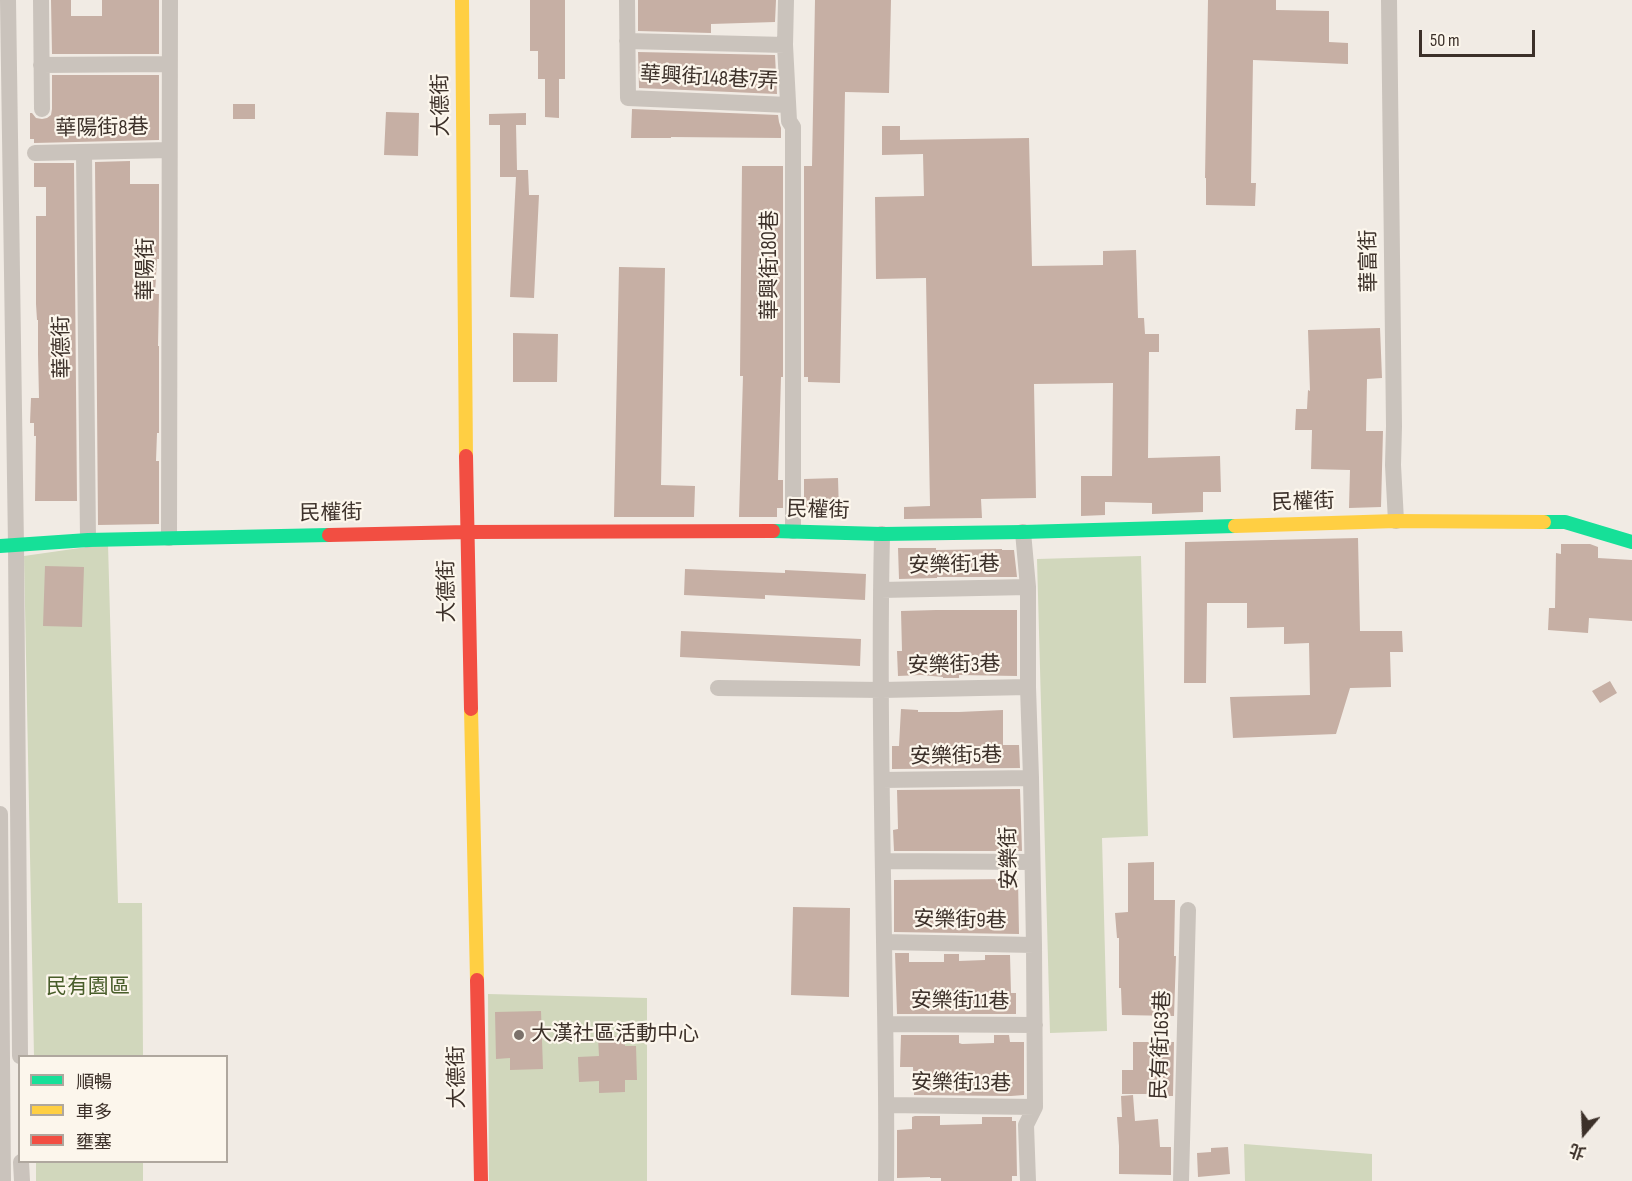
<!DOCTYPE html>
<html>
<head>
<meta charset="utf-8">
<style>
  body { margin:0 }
  #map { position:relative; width:1632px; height:1181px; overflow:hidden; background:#f1ebe4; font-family:"Sofia Sans Condensed","Noto Sans TC",sans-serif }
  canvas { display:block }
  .legend { position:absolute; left:18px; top:1055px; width:210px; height:108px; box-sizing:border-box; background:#fcf6ec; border:2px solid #afa79e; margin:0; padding:8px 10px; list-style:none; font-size:18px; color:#3c3029 }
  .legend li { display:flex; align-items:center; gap:12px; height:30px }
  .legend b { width:30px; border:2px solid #afa79e }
  .north { position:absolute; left:1554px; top:1103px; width:60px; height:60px; -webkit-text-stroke:4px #fcf6ec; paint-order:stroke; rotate:199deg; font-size:16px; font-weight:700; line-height:24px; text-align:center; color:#3c3029 }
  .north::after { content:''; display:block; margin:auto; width:21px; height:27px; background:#3c3029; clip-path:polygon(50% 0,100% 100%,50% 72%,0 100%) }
  .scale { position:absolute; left:1419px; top:30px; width:116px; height:27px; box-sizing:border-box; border:3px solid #3c3029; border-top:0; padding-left:8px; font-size:18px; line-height:21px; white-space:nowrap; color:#3c3029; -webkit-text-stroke:4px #fcf6ec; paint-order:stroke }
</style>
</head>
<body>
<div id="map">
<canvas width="1632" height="1181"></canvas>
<ul class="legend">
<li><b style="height:8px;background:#16e098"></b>順暢</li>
<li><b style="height:8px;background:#ffcf43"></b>車多</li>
<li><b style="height:8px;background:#f24e42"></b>壅塞</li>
</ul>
<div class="north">北</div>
<div class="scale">50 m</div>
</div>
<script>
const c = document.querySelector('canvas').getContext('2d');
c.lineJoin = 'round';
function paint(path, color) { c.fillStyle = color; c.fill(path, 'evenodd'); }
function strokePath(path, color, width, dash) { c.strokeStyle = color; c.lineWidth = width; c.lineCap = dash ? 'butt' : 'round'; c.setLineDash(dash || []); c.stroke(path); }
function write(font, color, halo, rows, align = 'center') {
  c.font = font + ' "Sofia Sans Condensed","Noto Sans TC",sans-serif'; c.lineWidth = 4.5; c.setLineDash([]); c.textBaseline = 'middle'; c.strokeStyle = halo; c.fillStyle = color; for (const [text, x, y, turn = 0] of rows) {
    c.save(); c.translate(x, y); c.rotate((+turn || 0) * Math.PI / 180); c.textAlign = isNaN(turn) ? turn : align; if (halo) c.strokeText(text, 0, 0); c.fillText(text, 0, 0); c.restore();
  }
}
const green = new Path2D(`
  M108 544 118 903H142L143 1056H34L24 556Z
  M1141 556 1148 836 1102 838 1107 1031 1050 1033 1037 559Z
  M488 994 647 998V1181H489Z
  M1244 1144 1372 1154V1181H1245Z
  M36 1162H143V1181H36Z`);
const building = new Path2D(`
  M51 0H71V16H102V0H159V54H52Z
  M530 0H565V79H559V118L545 117V79H538V51H530Z
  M638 0H776L775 22 711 24V33L638 31Z
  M815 0H891L889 93 845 92 840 383 808 382V377H804V166H812Z
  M1208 0H1276V10L1329 11V42L1348 43V64L1253 60 1251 183H1256L1255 206 1206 205V178H1205Z
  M638 52 775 55 777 94 639 88Z
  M52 75H159V140L34 143V139H30V113H32L36 118 42 119 47 118 51 115 52 109Z
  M233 104H255V119H233Z
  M632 109 778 115 779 122 781 128V138L671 137V138H631Z
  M386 112 419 113 418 156 384 155Z
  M526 113V125H516L517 170H528L529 195H539L534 298 510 297 516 177H500V125H489V114Z
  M882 126H900V140L1029 138 1032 266 1103 265V251L1136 250 1138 318H1144L1145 334H1159V352H1149L1148 458 1220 456 1221 492H1203V512L1152 514V503L1105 502V515L1081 516V476H1112L1113 383 1034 384 1036 498 981 499 982 518 904 519V507L930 506 926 278 876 279 875 197 924 196 923 154 882 155Z
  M130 161V184H159V259H157L155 294H159L158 346H159V433H157L156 461H159V524L98 525 95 162Z
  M34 163H74L77 501H35L36 436H34V423H30L31 398H39L38 354V320H37L36 304V216H46V187H34Z
  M742 166H783V377H781L778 480H783V508H777V517H739L743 376H740Z
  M619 267 665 268 661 485 695 486 694 517H614Z
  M1380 328 1382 378 1367 379 1366 431H1383L1381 507 1349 508 1350 470 1311 469 1312 430H1295L1296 409H1307L1308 390 1310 391 1308 330Z
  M513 333 558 334 557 382H513Z
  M838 478 839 512 819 513V508H804V479Z
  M1358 538 1360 631H1402L1403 652H1390L1391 687 1350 688 1336 734 1233 738 1230 697 1310 695 1309 643 1284 644V627L1247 628V603H1207L1206 683H1184L1185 542Z
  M1561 544H1590L1598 547V558L1632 560V621L1589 618 1588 633 1548 630 1549 608H1555L1556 553 1561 554Z
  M898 548H936V550L1002 549V550H1014L1017 577H937V578L899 579Z
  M45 566 84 567 82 627 43 626Z
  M685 569 785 573V570L866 574 865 600 765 595V599L684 595Z
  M936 610H1017V676L959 675V678H943V677L921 675 898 676 897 651H902L901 611Z
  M681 631 861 639 860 666 680 657Z
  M1610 681 1617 693 1600 703 1592 691Z
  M901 709 918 710V712H959L1003 710V745H1019L1020 768 892 769V746H899Z
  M1020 789 1022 851H894L893 830 898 829 897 790Z
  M1154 862V900H1175L1174 956H1176L1174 1016 1122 1015 1121 988H1119V938H1117L1115 913 1128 912V863Z
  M1018 879 1019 934 894 932V880Z
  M793 907 850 908 849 997 791 995Z
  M895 953H909V962H944V954H959V961L985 960V955H1010L1011 993H1016V1014H897Z
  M541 1011 543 1069 510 1070V1058L496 1059 495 1012Z
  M901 1035H959V1043L962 1044 994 1043V1035H1009L1010 1042H1024V1095L1011 1096 914 1095 913 1067H900Z
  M625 1036V1046H636L637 1080H625V1092L599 1093V1081L579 1082 578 1057 599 1056 598 1037Z
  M1133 1042H1174L1173 1096H1160V1094H1122V1070H1133Z
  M1133 1095 1135 1121 1158 1119 1160 1147H1171V1175L1119 1174V1146L1117 1117H1122L1121 1096Z
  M915 1116H940V1125L982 1124V1117H1012V1121H1016L1017 1176H1012V1181H941V1178H930V1177L897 1178V1130L912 1129V1117Z
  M1228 1147 1230 1174 1198 1177 1197 1153 1211 1152V1148Z`);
const street = new Path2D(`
  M8 0 16 546 20 1056
  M41 0 42 109
  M627 0 628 98 788 105
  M786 0 785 45 789 121 793 127V531
  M1389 0 1394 426 1393 465 1396 521
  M627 41 785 45
  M41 65 169 64
  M84 152 88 540
  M35 153 169 150
  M1023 532 1028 587V687L1031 778 1034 945 1035 1107 1026 1125 1028 1181
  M882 534C879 669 882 805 884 940 885 1020 887 1100 886 1181
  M169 538 170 0
  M881 590 1028 587
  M718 688 882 690 1028 687
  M882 780 1031 778
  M0 814 3 1181
  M883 861 1032 862
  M884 942 1034 945
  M886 1024 1035 1025
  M887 1105 1035 1107
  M21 1162 22 1181
  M1181 1181 1188 910`);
const fast = new Path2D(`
  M1544 522H1565L1632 542
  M773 531 882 534 1023 532 1235 526
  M0 546 88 540 329 535`);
const slow = new Path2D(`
  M462 0 466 456
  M1235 526 1396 521 1544 522
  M471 709 477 980`);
const jam = new Path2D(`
  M466 456 471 709
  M329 535 467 532 773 531
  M477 980 481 1181`);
const markers = [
  [519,1035,6,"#7b716a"]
];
const streetNames = [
  ["華興街148巷7弄",709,79,3],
  ["大德街",442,105,-91],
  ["華陽街8巷",102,129,-1],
  ["華富街",1370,261,-91],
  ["華興街180巷",771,265,-90],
  ["華陽街",147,269,-90],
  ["華德街",63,347,-91],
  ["民權街",1303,503,-2],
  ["民權街",818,511,2],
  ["民權街",331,514,-1],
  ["安樂街1巷",954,566,-1],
  ["大德街",448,591,-91],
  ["安樂街3巷",954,666,-1],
  ["安樂街5巷",956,757,-1],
  ["安樂街",1010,858,-91],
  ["安樂街9巷",960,921,1],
  ["安樂街11巷",960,1002,1],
  ["民有街163巷",1162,1045,-88],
  ["大德街",458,1077,-91],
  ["安樂街13巷",961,1084,1]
];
const parkNames = [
  ["民有園區",88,988]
];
const poiNames = [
  ["大漢社區活動中心",531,1035]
];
paint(green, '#d1d7bc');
paint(building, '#c6afa4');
strokePath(street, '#cac3bc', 16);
strokePath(fast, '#16e098', 14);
strokePath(slow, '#ffcf43', 14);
strokePath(jam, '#f24e42', 14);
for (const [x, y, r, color] of markers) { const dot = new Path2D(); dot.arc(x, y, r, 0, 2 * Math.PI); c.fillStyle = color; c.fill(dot); strokePath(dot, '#fcf6ec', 2); }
write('21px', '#3c3029', '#fcf6ec', streetNames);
write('21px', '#485d2a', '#fcf6ec', parkNames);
write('21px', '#3c3029', '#fcf6ec', poiNames, 'left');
</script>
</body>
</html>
